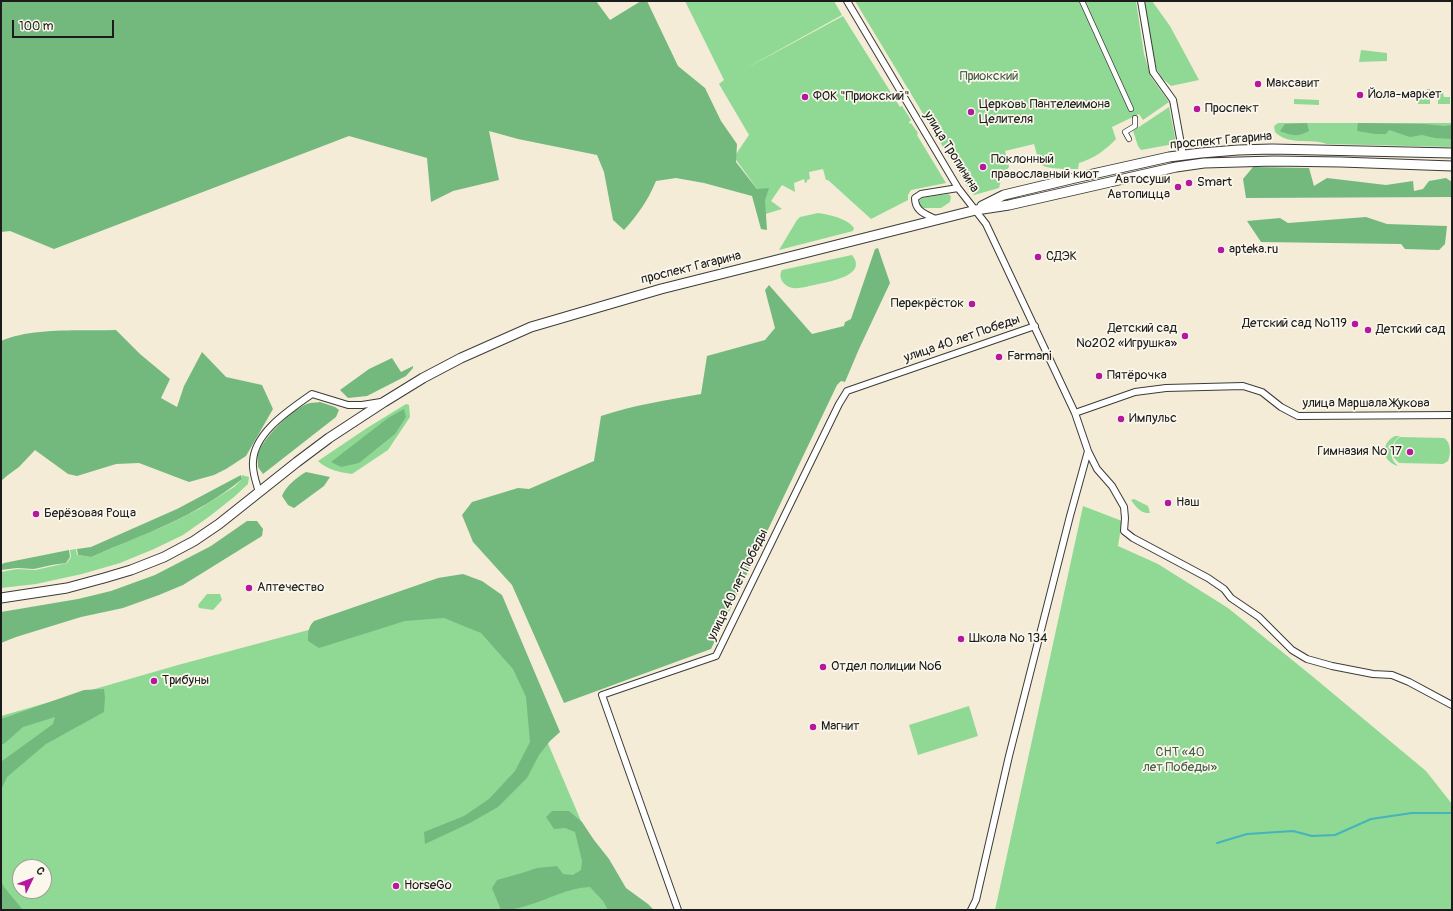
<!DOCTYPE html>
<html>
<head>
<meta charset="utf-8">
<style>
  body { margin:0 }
  #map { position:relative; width:1453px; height:911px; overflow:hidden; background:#f4ecd6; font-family:Pangolin,sans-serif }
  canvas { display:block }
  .frame { position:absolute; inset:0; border:2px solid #1c1c1c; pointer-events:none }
  .north { position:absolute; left:12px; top:859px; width:40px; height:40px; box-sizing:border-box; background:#fbf7ec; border:1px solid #a29f99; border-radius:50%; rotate:47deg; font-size:11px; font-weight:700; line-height:16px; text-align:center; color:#1c1c1c }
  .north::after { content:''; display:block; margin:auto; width:14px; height:18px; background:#b5179e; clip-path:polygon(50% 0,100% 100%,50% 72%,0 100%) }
  .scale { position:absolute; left:12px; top:20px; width:102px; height:18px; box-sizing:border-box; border:2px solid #1c1c1c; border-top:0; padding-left:5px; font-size:12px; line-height:14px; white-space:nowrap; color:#1c1c1c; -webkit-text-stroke:3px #fbf7ec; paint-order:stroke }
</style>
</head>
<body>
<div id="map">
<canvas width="1453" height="911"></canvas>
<div class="frame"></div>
<div class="north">С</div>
<div class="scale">100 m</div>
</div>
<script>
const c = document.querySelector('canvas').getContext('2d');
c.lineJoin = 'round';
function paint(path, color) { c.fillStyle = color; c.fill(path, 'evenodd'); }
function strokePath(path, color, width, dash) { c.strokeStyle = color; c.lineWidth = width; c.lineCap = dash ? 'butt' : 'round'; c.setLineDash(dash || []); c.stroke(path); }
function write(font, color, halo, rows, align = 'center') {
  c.font = font + ' Pangolin,sans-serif'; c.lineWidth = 3.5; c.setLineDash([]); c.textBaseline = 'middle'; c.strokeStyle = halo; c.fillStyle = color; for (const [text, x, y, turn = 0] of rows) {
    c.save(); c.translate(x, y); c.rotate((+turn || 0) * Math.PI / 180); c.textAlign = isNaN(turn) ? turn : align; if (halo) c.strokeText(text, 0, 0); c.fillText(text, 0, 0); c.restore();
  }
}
const green = new Path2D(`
  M685 1H834L842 15 741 71 843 16 900 107 902 106 911 120 909 122 910 124 911 123 918 133 917 135 946 183 911 190 908 195V200L871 219 828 180H826L823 169 809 172 810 179 807 180V182L805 183 804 179 794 183 795 192 782 185 771 201 782 209 759 216 758 190 734 157 749 135 719 84 724 80Z
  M855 1H1136L1144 54 1151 77 1169 102 1143 120 1139 114 1112 127 1116 139C1106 150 1093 159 1079 163L1078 169C1069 169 1044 170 1040 163 1037 157 1036 150 1034 144L1005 151 1009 167 1002 176 999 188 974 195 969 190Z
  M1144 1H1152L1170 26 1199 80 1171 86 1162 78 1156 68Z
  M1361 50 1387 53V61L1359 62Z
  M1427 89H1430V104H1418V97H1421V93H1427Z
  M1438 93H1443L1444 97H1450V104H1438Z
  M1294 99 1319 100V105L1294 104Z
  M1169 107 1176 142 1174 144 1141 150 1138 146 1133 131Z
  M1278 123H1452V147L1327 144C1310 138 1289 146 1275 132L1274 126Z
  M948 194 951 196 950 202 941 208H921L918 202 922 198Z
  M818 213C830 215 847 218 854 228L853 231 779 250 797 220 800 217Z
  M852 255C869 276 827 282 814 285 808 286 799 289 793 288 785 287 777 278 782 270Z
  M406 404 409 405 410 417 388 450 352 474C340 472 327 470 318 461L367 428Z
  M1395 436H1400C1393 440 1390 450 1392 458 1393 461 1396 464 1398 466 1382 462 1380 443 1395 436Z
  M1400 437 1444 438C1451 442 1451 454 1448 461L1443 464 1399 463 1393 457C1394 449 1392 441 1400 437Z
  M242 475 249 477 248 484 234 497 210 516 183 535 154 549 120 563 82 574 36 584 1 588V572L17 569 35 570 67 563 71 557 70 550 76 549 77 555 91 557 169 524 199 509 234 487 242 479Z
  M1134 499 1148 506 1150 513C1141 514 1136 507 1131 500Z
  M1083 506 1122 521 1118 546 1158 564 1228 608 1312 676 1426 771 1452 804V910H995Z
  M480 584 619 910H1V716L178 665ZM20 867H44V891H20Z
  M207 594H220L222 600 213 610 199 608 198 605Z
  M969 706 978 736 918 755 909 725Z`);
const forest = new Path2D(`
  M1 1H596L610 20 641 1H647L678 66 705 88 721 121 737 144 736 162 757 189 769 188 765 200 767 230 761 229 752 196 704 183 676 178 656 181C647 202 639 213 624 230L613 220 604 172 597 155 518 139 489 131 499 180 453 191 431 202 427 158 349 136 54 249 10 231 1 232Z
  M1307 123 1309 131C1297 137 1293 136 1280 131L1285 124Z
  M1358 123 1424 124 1444 126 1452 125V139L1435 138 1422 135 1410 137 1389 130 1386 134H1375L1357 131Z
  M1253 167 1309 168 1314 186 1327 178 1386 185 1413 181 1414 191 1423 189 1429 181 1446 178 1452 182V197L1246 198 1243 179Z
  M1366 217 1387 224 1447 226 1445 244 1439 250 1405 249 1401 244 1261 242 1247 221 1280 218 1288 223Z
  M878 248 890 283 859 349 845 382 841 381 837 385 711 649 564 703 512 585 473 542 462 515 472 502 518 488 529 489 594 461 601 416C634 405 667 400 701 394L707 356 765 340 775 328 765 290 769 285 812 334 844 326 845 322 851 319 875 249Z
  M116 330 140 354 170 379 161 398 177 407 184 386 202 352 226 377 262 385 273 409 246 456 226 469 214 475 189 482 139 463 116 464 77 476 68 474 35 450 19 467 8 475 1 481V341C32 327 81 331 116 330Z
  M392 358 401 372 413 366V368L406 376 367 396 348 398 340 390 369 369Z
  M320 402 335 407 339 410 336 417 263 474 258 467C258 463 257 458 258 454 263 438 291 410 307 404 311 402 316 403 320 402Z
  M404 409 406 417 395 434 359 463 341 467 331 462 388 418Z
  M306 472 330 477 324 486 294 508 288 505 282 496C286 486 297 477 306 472Z
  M241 475 242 479C198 516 142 535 91 557L78 555 77 549 91 547 177 509Z
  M247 521H257L263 529 262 536 183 585 159 595 123 608 81 617 16 637 1 643V612L78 599 111 591 155 575 211 546Z
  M69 550 70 557 66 563 52 565 34 569 17 568 1 570V565L4 563Z
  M463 574 482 581 502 595 560 732 550 741 539 755 527 778 498 807 470 823 425 844 424 832 464 816 489 799 515 771 530 742 526 697 513 669 481 633 444 618 405 621 319 648 308 641C308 633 308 627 314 621L438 578Z
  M104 689 105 698 104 712 46 744 7 777 1 790V763L2 761 53 724 55 717 23 727 5 743 1 745V719L84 690Z
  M552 811H569L582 822 594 840 609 859 626 888 648 904 654 910H608L603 901 590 887C560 888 533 910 501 910L492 888 497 880 522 873 537 868 557 866 563 874 573 875 581 870 582 861 575 832 565 828 554 829 546 817Z
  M1 881 4 887 23 910 1 909Z`);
const stream = new Path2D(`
  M1217 843 1247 834 1293 831 1312 836 1335 835 1371 819 1412 813H1452`);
const pedestrian = new Path2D(`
  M1082 1 1131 109
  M1129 139 1125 132 1135 126V118`);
const minor = new Path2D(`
  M847 1 958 188 986 224 1075 413 1088 451 1070 516 1009 756 976 900 971 910
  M1141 1 1153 72 1173 100 1183 155
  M937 220C926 214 915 212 915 198L921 194 958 188
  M1075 413 1135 392 1166 388 1243 386 1262 392 1281 407 1298 416 1452 415
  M1088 451 1097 469 1112 486 1124 507 1125 518 1124 531 1133 538 1208 578 1224 589 1231 598 1259 617 1292 650 1307 659 1332 666 1373 674 1392 675 1409 682 1452 705
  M259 492C256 482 252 472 253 462 254 432 291 409 312 394L348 405H362L381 402
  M678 910 602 695 716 656 839 404 847 391 1035 326`);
const primary = new Path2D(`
  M982 206 1004 195 1075 178 1169 157 1201 153 1238 150 1272 149 1452 153
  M1 598 67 588 104 578 131 570 164 557 194 541 219 524 297 462 329 438 384 402 423 378 461 358 531 327 661 289 976 210 1009 205 1176 167 1204 163 1274 161 1341 162 1452 166`);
const markers = [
  [1258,84,4,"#b5179e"],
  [1360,95,4,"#b5179e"],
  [805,97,4,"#b5179e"],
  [1197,109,4,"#b5179e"],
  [971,112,4,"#b5179e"],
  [983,167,4,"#b5179e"],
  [1189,183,4,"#b5179e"],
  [1178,187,4,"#b5179e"],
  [1221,250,4,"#b5179e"],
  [1038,257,4,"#b5179e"],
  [972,304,4,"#b5179e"],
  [1355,324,4,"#b5179e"],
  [1368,330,4,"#b5179e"],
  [1185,336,4,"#b5179e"],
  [999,357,4,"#b5179e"],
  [1099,376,4,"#b5179e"],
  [1121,419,4,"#b5179e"],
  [1410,452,4,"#b5179e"],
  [1168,503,4,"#b5179e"],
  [36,514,4,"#b5179e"],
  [249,588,4,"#b5179e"],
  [961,639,4,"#b5179e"],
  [823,667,4,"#b5179e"],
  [154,681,4,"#b5179e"],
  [813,727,4,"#b5179e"],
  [396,886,4,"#b5179e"]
];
const parkNames = [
  ["Приокский",989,77],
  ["СНТ «40",1180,753],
  ["лет Победы»",1180,768]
];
const poiNames = [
  ["Максавит",1266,84],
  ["Йола-маркет",1368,95],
  ["ФОК \"Приокский\"",813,97],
  ["Церковь Пантелеимона",979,105],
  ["Целителя",979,120],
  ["Проспект",1205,109],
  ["Поклонный",991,160],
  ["православный киот",991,175],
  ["Автосуши",1170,180,"right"],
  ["Автопицца",1170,195,"right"],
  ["Smart",1197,183],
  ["apteka.ru",1229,250],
  ["СДЭК",1046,257],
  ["Перекрёсток",964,304,"right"],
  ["Детский сад №119",1347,324,"right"],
  ["Детский сад",1177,329,"right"],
  ["№202 «Игрушка»",1177,344,"right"],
  ["Детский сад",1376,330],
  ["Farmani",1007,357],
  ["Пятёрочка",1107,376],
  ["Импульс",1129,419],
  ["Гимназия № 17",1402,452,"right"],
  ["Наш",1176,503],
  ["Берёзовая Роща",44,514],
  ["Аптечество",257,588],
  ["Школа № 134",969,639],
  ["Отдел полиции №6",831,667],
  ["Трибуны",162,681],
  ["Магнит",821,727],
  ["HorseGo",404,886]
];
const streetNames = [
  ["проспект Гагарина",1221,141,-5],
  ["улица Тропинина",951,152,58],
  ["проспект Гагарина",691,268,-14],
  ["улица 40 лет Победы",962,339,-19],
  ["улица Маршала Жукова",1366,404],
  ["улица 40 лет Победы",738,585,-64]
];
paint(green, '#8fd995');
paint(forest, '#73b97e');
strokePath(stream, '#44b4bb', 2);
strokePath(pedestrian, '#3c3b38', 6);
strokePath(minor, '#3c3b38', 8);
strokePath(primary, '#3c3b38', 11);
strokePath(pedestrian, '#fff', 4.5);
strokePath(minor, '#fff', 6);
strokePath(primary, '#fff', 9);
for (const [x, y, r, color] of markers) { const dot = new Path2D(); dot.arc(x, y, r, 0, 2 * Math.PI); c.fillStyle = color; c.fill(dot); strokePath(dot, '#fbf7ec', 1.5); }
write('13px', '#445e46', '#fbf7ec', parkNames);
write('13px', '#1c1c1c', '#fbf7ec', poiNames, 'left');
write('13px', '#1c1c1c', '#fbf7ec', streetNames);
</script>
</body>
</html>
